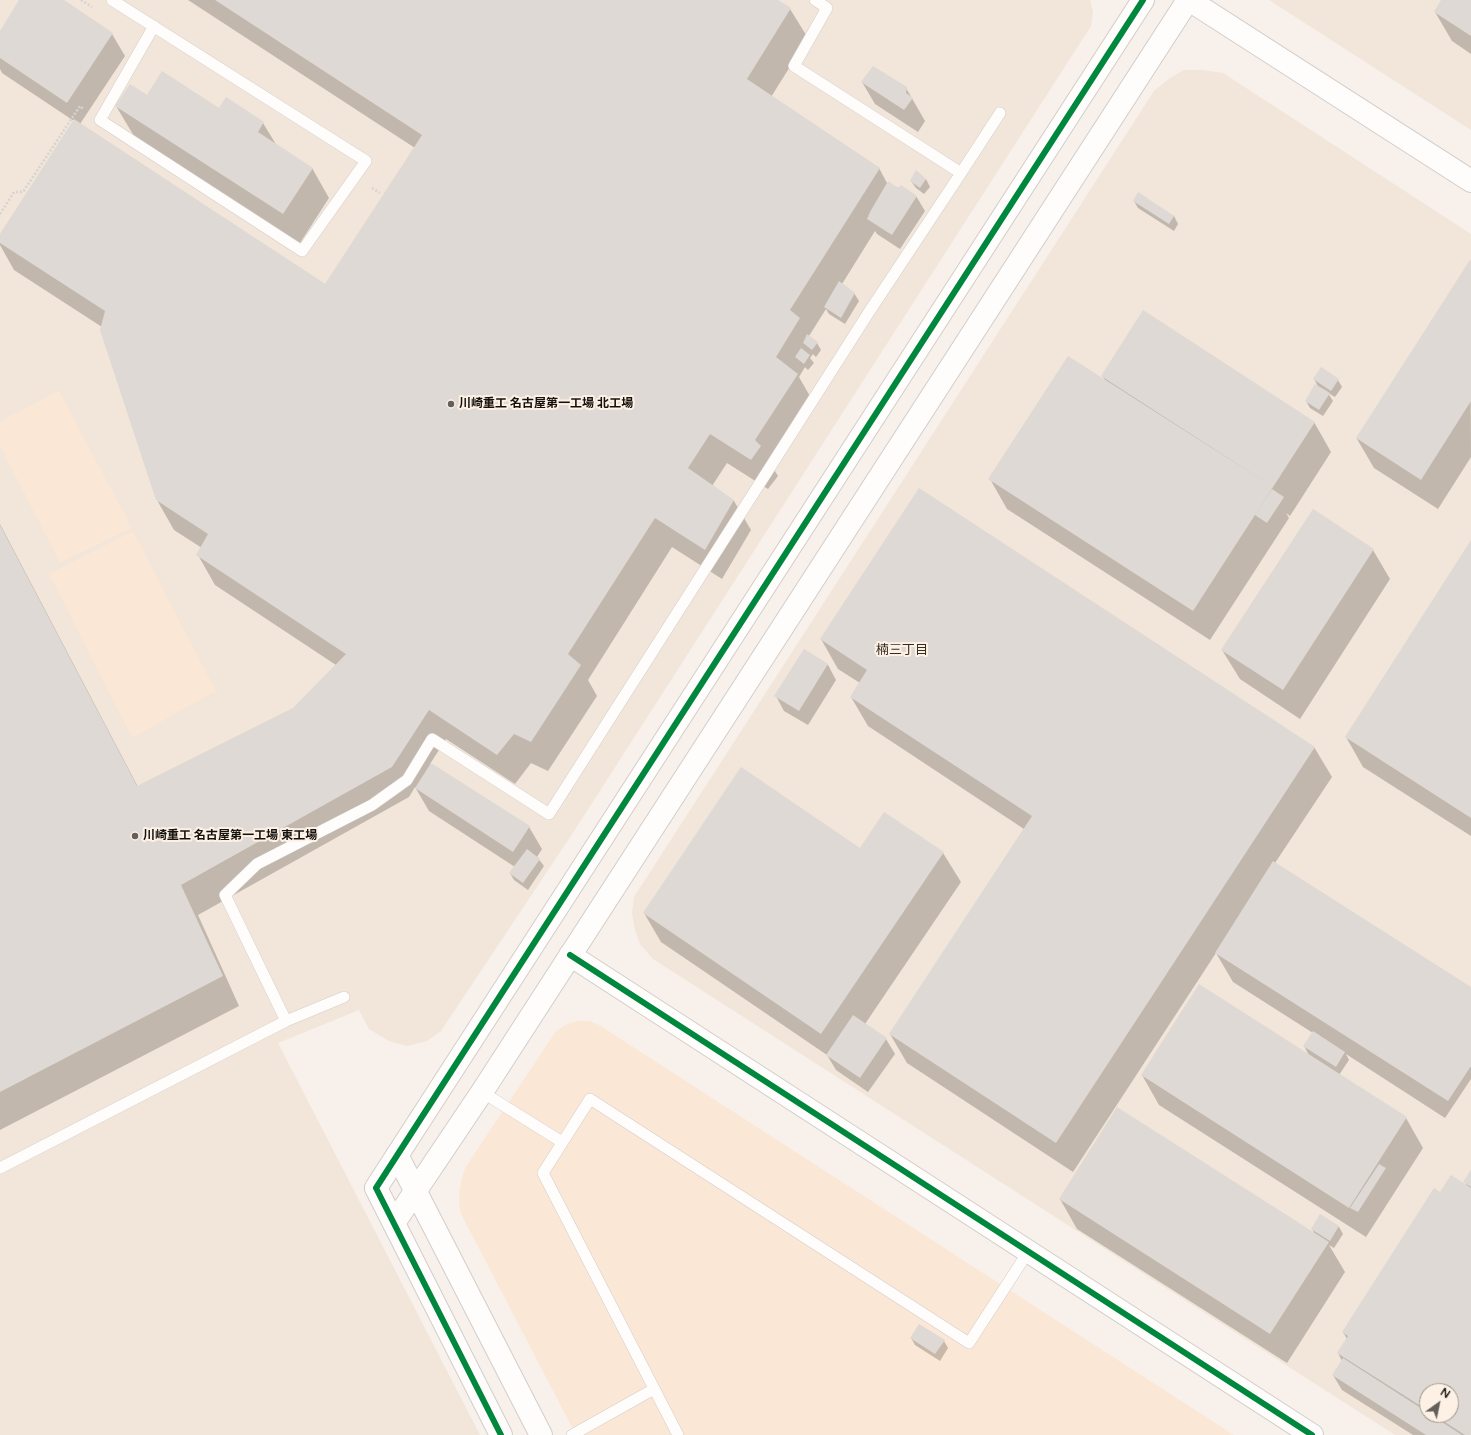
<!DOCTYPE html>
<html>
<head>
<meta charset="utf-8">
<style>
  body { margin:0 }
  #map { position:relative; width:1471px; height:1435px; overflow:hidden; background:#f8f1eb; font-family:"Varela Round",sans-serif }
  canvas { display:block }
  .north { position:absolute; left:1419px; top:1383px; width:40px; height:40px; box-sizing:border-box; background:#fdf1e6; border:1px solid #a0978f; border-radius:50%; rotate:33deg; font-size:11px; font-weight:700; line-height:16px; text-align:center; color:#15110d }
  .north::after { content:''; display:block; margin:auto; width:14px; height:18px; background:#645f5b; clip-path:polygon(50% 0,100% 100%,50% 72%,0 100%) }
</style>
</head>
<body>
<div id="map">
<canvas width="1471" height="1435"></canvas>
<div class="north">N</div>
</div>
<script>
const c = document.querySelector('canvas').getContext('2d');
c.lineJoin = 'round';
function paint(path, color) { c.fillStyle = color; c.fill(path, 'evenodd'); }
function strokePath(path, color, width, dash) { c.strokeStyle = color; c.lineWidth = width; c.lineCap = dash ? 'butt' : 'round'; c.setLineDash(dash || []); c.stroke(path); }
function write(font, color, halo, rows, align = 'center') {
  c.font = font + ' "Varela Round","Noto Sans JP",sans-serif'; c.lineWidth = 4; c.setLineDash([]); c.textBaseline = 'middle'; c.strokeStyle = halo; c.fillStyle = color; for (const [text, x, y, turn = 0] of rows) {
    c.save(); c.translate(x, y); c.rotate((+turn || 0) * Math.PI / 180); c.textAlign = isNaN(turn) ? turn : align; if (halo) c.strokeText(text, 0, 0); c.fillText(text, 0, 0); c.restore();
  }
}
const built = new Path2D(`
  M0 0H1090L1093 12 1091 26 576 828 441 1031 427 1041 407 1046 389 1041 369 1029 359 1010 278 1043 480 1435H0Z
  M1269 0H1471V130Z
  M1184 70H1203L1223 73 1471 234V1435H1395L653 959 640 944 635 930 632 913 634 897 1154 91 1170 78ZM1427 1391H1451V1415H1427Z`);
const green = new Path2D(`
  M59 391 132 528 60 563 0 446V421Z
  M133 531 216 691 132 738 49 574Z
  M577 1021H589L599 1025 1234 1435H576L461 1214C457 1196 460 1185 465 1168L556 1031 567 1024Z`);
const shadow = new Path2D(`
  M20 0H62L112 34 125 56 80 124 326 285 415 148 188 0H776L790 9 808 38 771 97 879 168 887 183 916 196 925 211 900 249 877 234 875 231 842 284 854 293 859 301 845 324 829 314 826 309 809 336 817 343 821 350 816 357 813 354 810 358 814 363 808 370 805 367 799 377 815 405 773 468 778 476 768 489 727 463 712 486 734 501 751 530 722 579 672 547 588 680 597 696 548 771 531 763 515 784 446 739 430 764 529 827 542 849 537 857 544 866 528 890 514 880 510 873 515 867 429 811 415 787 409 797 198 915 239 1006 0 1130V524L138 787 294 709 336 665 215 585 198 555 202 548 174 530 157 500 102 327 14 270 0 245V235L74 121 2 73 0 69V33Z
  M1442 0H1471V54L1452 41 1435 12Z
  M862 82 906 88 925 121 918 132 875 104Z
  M147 97 263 123 277 146 312 168 329 198 300 243 134 136 116 106Z
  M926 179 930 187 924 194 916 188 911 181Z
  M1134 201 1174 216 1178 224 1174 231 1138 208Z
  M1470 261 1471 457 1438 509 1374 468 1357 439Z
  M1102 376 1314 422 1331 452 1290 516 1286 513 1289 518 1210 640 1007 509 990 479 1105 380Z
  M1314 379 1338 380 1342 387 1335 397 1328 393 1333 401 1323 416 1310 408 1306 401 1319 388Z
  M1471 541V836L1363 767 1346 737Z
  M1373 550 1390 579 1300 719 1240 679 1222 650Z
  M821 639 1314 747 1332 777 1275 863 1471 988V1079L1445 1118 1346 1054 1349 1060 1339 1075 1406 1118 1423 1148 1366 1237 1159 1105 1142 1075 1310 1057 1304 1046 1313 1033 1233 982 1216 953 1073 1172 907 1063 890 1034 1024 829 868 726 851 697 860 683 838 669Z
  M805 650 828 665 836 680 808 725 784 711 776 696Z
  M860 849 943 853 961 882 865 1024 886 1039 895 1054 868 1092 836 1070 827 1055 661 942 644 913Z
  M1471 1172V1435H1413L1342 1390 1333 1375 1342 1361 1338 1353 1347 1339 1343 1332 1440 1194 1467 1186 1465 1182ZM1427 1391H1451V1415H1427Z
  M1060 1199 1315 1234 1312 1229 1320 1215 1339 1227 1343 1234 1334 1248 1329 1245 1345 1272 1287 1363 1077 1229Z
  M911 1338 944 1341 948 1348 940 1361 915 1345Z`);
const building = new Path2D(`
  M19 0H64L113 33 67 103 0 58V31Z
  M215 0H778L791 8 747 79 880 168 790 310 800 318 776 357 798 374 755 440 761 446 751 460 710 434 688 468 734 500 705 550 655 518 568 654 581 665 531 742 514 734 497 755 429 710 392 767 181 885 223 976 0 1092V525L137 786 293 708 346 654 196 555 208 534 156 500 100 330 105 311 0 243V234L74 119 325 284 422 135Z
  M1441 0H1471V36L1434 12Z
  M873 66 907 87 906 93 913 98 904 110 861 82Z
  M162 71 219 108 226 97 264 122 258 132 313 168 283 214 115 106 130 84 147 95Z
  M916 170 926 179 920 188 910 181Z
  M888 181 898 188 901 185 917 196 892 235 867 219 870 212Z
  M1138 192 1174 216 1169 224 1133 201Z
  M1470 260 1471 261V401L1421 480 1356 438Z
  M839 281 855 293 841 318 824 307Z
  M1143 310 1315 422 1273 487 1101 376Z
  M807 334 818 342 812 350 803 343Z
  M801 348 810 355 804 364 795 357Z
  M1068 356 1273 487 1193 611 988 479Z
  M1321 367 1339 379 1331 391 1313 379Z
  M1315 384 1330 393 1319 410 1305 401Z
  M919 488 1315 747 1056 1143 889 1034 1032 816 850 697 867 670 820 639Z
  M1272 489 1284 497 1267 523 1255 515Z
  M1313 509 1374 549 1283 690 1221 650Z
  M1471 540V818L1345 737Z
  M804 649 828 664 799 711 774 696Z
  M431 763 530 826 513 852 415 788Z
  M741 767 860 848 884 812 944 852 821 1034 643 913Z
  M527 849 540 859 523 883 509 873Z
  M1273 861 1471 987V1066L1448 1101 1215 953Z
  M1199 984 1407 1117 1349 1208 1141 1075Z
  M853 1015 887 1038 860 1078 826 1055Z
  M1313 1031 1345 1052 1336 1067 1303 1046Z
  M1117 1107 1329 1242 1270 1334 1059 1199Z
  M1379 1164 1386 1168 1358 1212 1350 1208Z
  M1471 1170V1187L1463 1182Z
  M1451 1175 1471 1188V1435H1465L1434 1415H1451V1391H1427V1410L1337 1353 1348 1336 1342 1332 1434 1188 1440 1192Z
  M1320 1214 1339 1226 1330 1241 1311 1229Z
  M919 1324 945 1340 935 1354 910 1338Z
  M1343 1358 1427 1412V1415H1431L1462 1435H1426L1332 1375Z`);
const path = new Path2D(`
  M81 0 92 7
  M372 188 380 193
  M0 214 14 192H23L80 106 83 109`);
const lane = new Path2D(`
  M112 0 366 161 302 251 100 120 154 26
  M961 173 1000 113
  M286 1021 344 997
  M482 1092 562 1142
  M0 1168 286 1021 225 895 257 864 372 805 407 780 432 739 549 814 869 312 961 173 794 66 827 8 815 0
  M572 1435 654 1389
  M678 1435 543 1173 590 1099 969 1343 1028 1252`);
const secondary = new Path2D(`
  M1189 0 1471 181
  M570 955 1312 1435
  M397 1155 541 1435
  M394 1223 482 1092 1188 0
  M501 1435 376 1188 1143 0`);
const cycleway = new Path2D(`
  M570 955 1312 1435
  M501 1435 376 1188 1143 0`);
const markers = [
  [451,404,4,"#645f5b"],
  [135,836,4,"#645f5b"]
];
const poiNames = [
  ["川崎重工 名古屋第一工場 北工場",459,404],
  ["川崎重工 名古屋第一工場 東工場",143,836]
];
const neighbourhoodNames = [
  ["楠三丁目",902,651]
];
paint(built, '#f2e5d9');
paint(green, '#fae7d5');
paint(shadow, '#0003');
paint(building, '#ded9d4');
strokePath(lane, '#d2cdc9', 12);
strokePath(secondary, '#d2cdc9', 24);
strokePath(path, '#d6d4d2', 2.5, [2, 2]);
strokePath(lane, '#fefdfc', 11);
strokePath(secondary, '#fefdfc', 22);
strokePath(cycleway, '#00873e', 6);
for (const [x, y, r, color] of markers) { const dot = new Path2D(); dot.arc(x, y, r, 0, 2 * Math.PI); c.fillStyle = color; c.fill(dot); strokePath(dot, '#fdf1e6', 1.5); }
write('bold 12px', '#15110d', '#fdf1e6', poiNames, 'left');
write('13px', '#352c23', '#fdf1e6', neighbourhoodNames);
</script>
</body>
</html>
